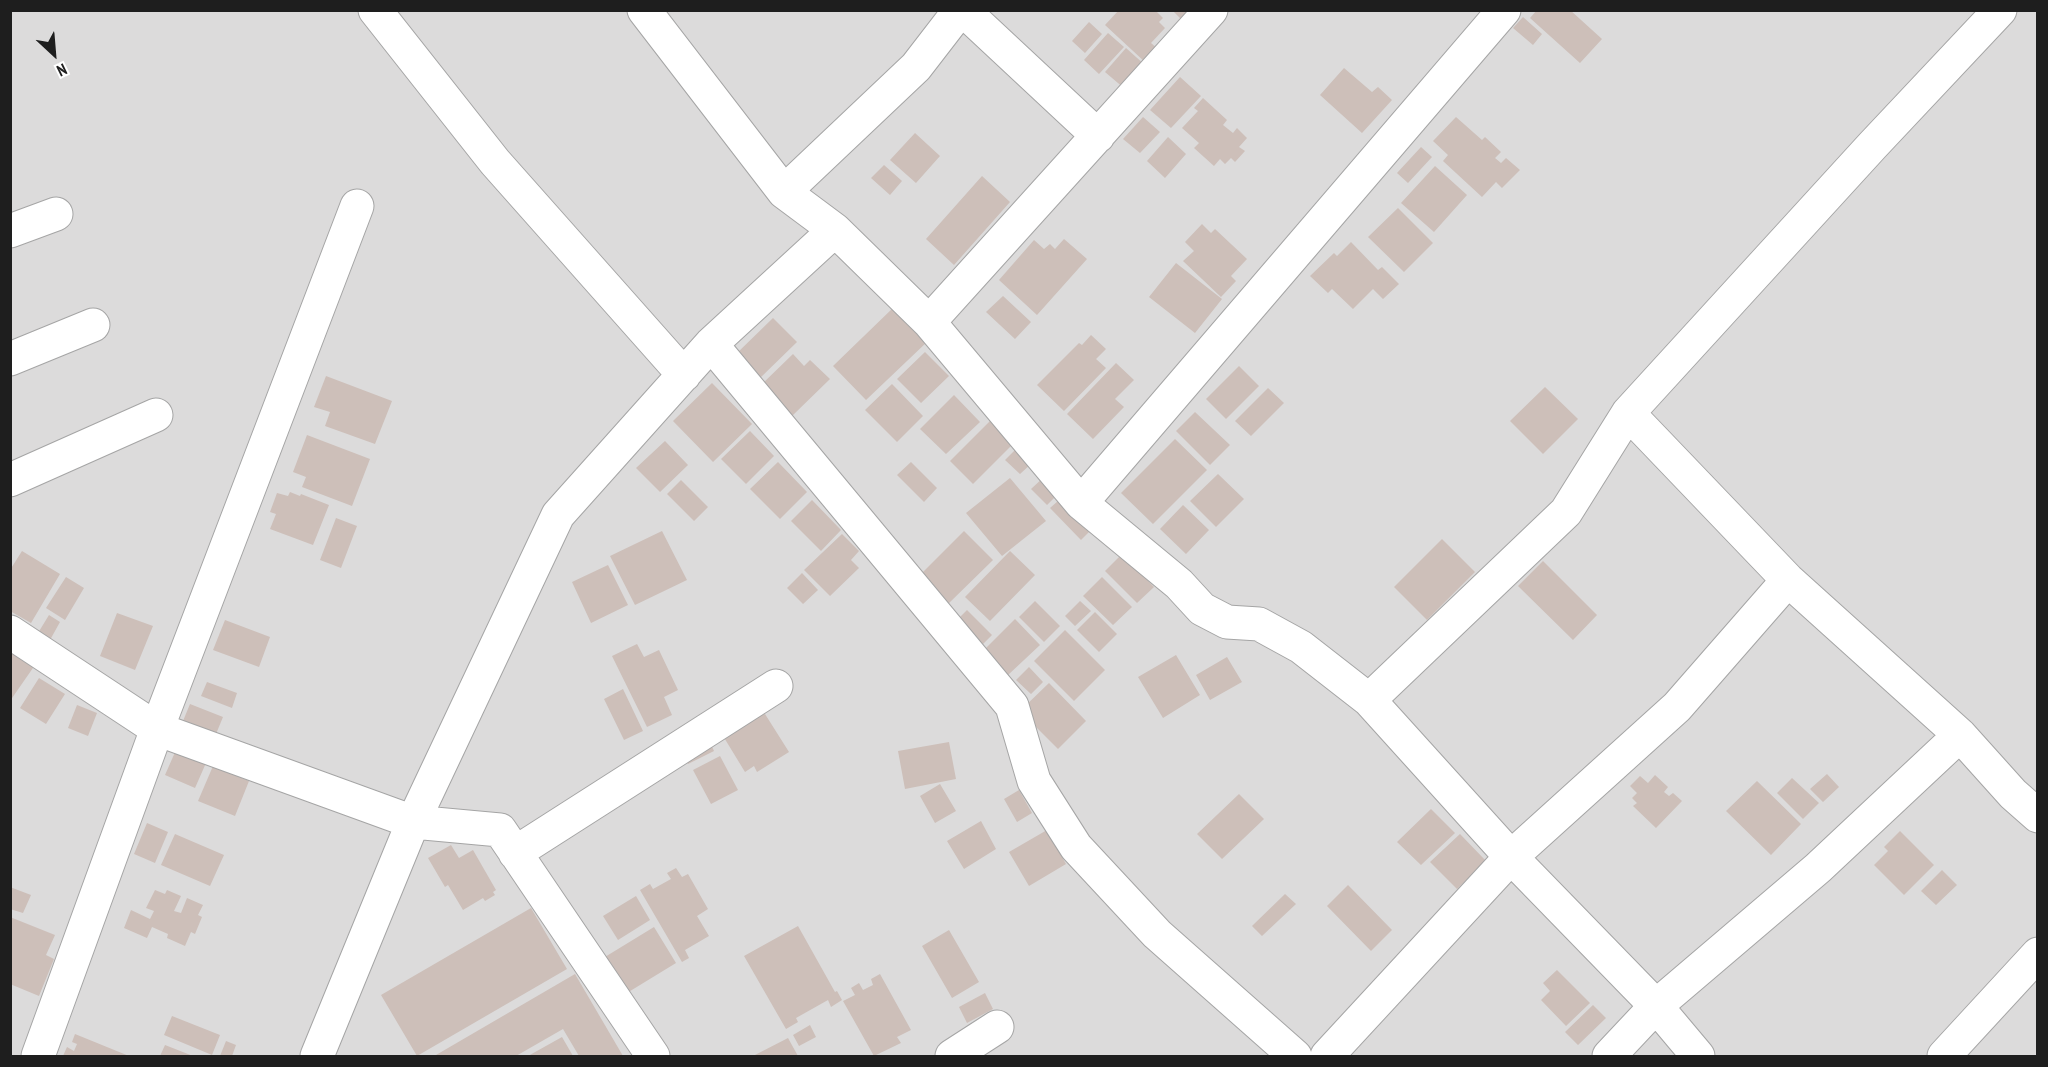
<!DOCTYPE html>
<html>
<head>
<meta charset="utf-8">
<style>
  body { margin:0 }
  #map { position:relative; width:2048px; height:1067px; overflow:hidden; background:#f0eae3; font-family:"PT Sans Narrow",sans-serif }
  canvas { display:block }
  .frame { position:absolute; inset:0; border:12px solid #1e1e1e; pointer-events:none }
  .north { position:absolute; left:24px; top:24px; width:60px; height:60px; -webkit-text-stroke:4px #fff; paint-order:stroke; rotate:154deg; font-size:16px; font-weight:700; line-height:24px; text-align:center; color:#1e1e1e }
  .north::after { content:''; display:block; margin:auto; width:21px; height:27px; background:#1e1e1e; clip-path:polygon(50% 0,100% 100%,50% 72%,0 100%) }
</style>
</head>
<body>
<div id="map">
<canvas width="2048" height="1067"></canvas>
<div class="frame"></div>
<div class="north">N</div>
</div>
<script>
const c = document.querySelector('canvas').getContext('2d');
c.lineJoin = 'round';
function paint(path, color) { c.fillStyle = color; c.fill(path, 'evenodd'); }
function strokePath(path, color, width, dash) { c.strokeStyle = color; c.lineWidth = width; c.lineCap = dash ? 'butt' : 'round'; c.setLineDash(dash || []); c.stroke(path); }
const residential = new Path2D(`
  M11 11H2037V1056H11Z`);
const building = new Path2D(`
  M1119 10H1155L1163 18 1159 22 1165 28 1151 43 1158 49 1146 63 1105 25Z
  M1172 10H1189L1181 19Z
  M1537 10H1570L1602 39 1580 63 1530 18Z
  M1523 17 1542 34 1533 45 1513 28Z
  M1089 22 1102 34 1085 53 1072 41Z
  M1108 33 1124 47 1099 74 1084 60Z
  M1126 48 1146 66 1125 89 1105 72Z
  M1344 68 1372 92 1378 87 1392 100 1362 133 1320 95Z
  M1180 77 1201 96 1171 128 1150 110Z
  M1203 98 1227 120 1223 125 1233 133 1237 128 1247 138 1239 147 1245 151 1235 162 1231 158 1225 164 1220 159 1214 166 1194 148 1199 143 1182 128 1198 111 1194 108Z
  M1143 117 1160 132 1140 153 1123 139Z
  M1456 117 1482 140 1485 137 1501 152 1495 158 1501 163 1506 158 1520 170 1502 188 1496 182 1482 197 1443 161 1448 155 1433 141Z
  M915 133 940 156 916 183 890 160Z
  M1168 137 1186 154 1165 178 1147 161Z
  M1421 147 1432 157 1408 183 1397 173Z
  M884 165 902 181 890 195 871 178Z
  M1435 166 1467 195 1434 232 1401 203Z
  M982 176 1010 202 954 265 926 239Z
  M1398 208 1433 243 1404 272 1368 237Z
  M1202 224 1211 233 1215 229 1247 259 1231 276 1236 281 1221 297 1183 261 1194 251 1185 242Z
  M1064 239 1087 259 1037 315 999 280 1034 240 1044 249 1050 244 1055 249Z
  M1351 242 1378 270 1382 267 1399 284 1383 299 1373 289 1353 309 1332 289 1328 293 1310 276 1334 253 1337 256Z
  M1176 263 1222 299 1195 333 1149 297Z
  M1003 296 1031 322 1015 339 986 312Z
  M894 307 928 341 866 400 833 366Z
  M773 318 797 342 758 380 734 356Z
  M1091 335 1106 349 1096 359 1106 368 1064 411 1037 385 1079 343 1082 345Z
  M925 352 949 376 921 403 897 379Z
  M793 354 804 366 810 360 830 379 792 416 761 385Z
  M1116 363 1134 380 1115 399 1124 407 1093 439 1067 414Z
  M1239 366 1259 386 1226 419 1206 399Z
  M326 376 392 401 375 444 325 426 330 412 314 407Z
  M712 383 752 424 713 462 673 421Z
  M892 384 923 416 897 442 865 410Z
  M1545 387 1578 419 1543 454 1510 421Z
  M1268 388 1284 403 1251 436 1235 421Z
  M954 395 980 422 946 454 920 429Z
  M1195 412 1230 445 1210 465 1176 431Z
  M990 421 1013 444 973 484 950 461Z
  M750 431 774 456 746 484 721 459Z
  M307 435 370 459 352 506 302 487 306 477 293 472Z
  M1175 439 1207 470 1153 524 1121 493Z
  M665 441 688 465 660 492 636 468Z
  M1017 448 1032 463 1020 474 1005 460Z
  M778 462 807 492 780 519 750 489Z
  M911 462 937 488 924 502 897 475Z
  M1218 474 1244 499 1216 527 1190 501Z
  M1044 477 1060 492 1047 505 1031 489Z
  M1010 478 1046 521 1002 556 966 513Z
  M681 480 708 507 694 521 667 494Z
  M290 492 300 496 301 494 329 505 313 545 270 529 276 514 270 512 277 493 288 496Z
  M812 500 841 530 821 551 791 521Z
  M1058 501 1089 532 1081 540 1050 508Z
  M1183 505 1209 530 1186 554 1160 529Z
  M336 518 357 526 341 568 320 560Z
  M662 531 687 580 635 605 610 556Z
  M964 531 993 560 946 606 918 577Z
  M842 534 859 551 851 560 859 568 830 596 804 570Z
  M1442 539 1475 572 1427 620 1394 587Z
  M22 551 60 574 31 623 10 611V570Z
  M1010 551 1035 575 990 621 965 597Z
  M1122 554 1154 587 1137 603 1105 571Z
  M1543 561 1597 615 1573 640 1518 586Z
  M608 565 628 605 591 623 572 582Z
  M802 573 818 590 803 604 787 588Z
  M66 577 84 588 65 620 46 608Z
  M1102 577 1132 607 1113 625 1083 596Z
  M1035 601 1060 626 1044 642 1019 617Z
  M1080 601 1091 611 1075 626 1065 616Z
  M967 610 992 635 981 646 956 621Z
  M1095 612 1117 634 1099 652 1077 630Z
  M117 613 153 626 135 670 100 656Z
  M49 615 60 622 50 640 38 633Z
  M1015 619 1040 645 1008 675 984 650Z
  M225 620 270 637 259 667 213 650Z
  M1065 630 1105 670 1074 701 1034 661Z
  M637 644 644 657 659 650 678 690 664 697 672 715 647 727 612 656Z
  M10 649 35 665 10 701Z
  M1176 655 1200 695 1163 718 1138 677Z
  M1227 657 1242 682 1210 700 1196 675Z
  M1029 667 1043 682 1031 694 1016 680Z
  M39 678 65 694 46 724 20 708Z
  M207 682 237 693 232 708 201 696Z
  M1049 683 1086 721 1058 749 1020 711Z
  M623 689 643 731 624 740 604 699Z
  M190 704 223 717 216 734 183 721Z
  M77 705 97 713 88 736 68 728Z
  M756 707 761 715 765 714 789 752 757 772 754 766 745 772 720 731Z
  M708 738 714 751 688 764 681 751Z
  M949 742 956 779 905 789 898 751Z
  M176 750 206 763 195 788 165 775Z
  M720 756 738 790 711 804 693 770Z
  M213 766 249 781 235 816 198 801Z
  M1827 774 1839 787 1823 802 1810 789Z
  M1655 775 1668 787 1664 792 1669 796 1673 793 1682 801 1656 828 1633 806 1637 803 1632 798 1637 793 1630 786 1640 776 1648 783Z
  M1792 778 1819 803 1803 819 1777 793Z
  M1757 781 1801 824 1771 855 1726 811Z
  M940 784 956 811 935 823 920 796Z
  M1019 790 1032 813 1017 822 1004 799Z
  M1239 794 1264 819 1222 859 1197 834Z
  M1431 809 1455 833 1421 865 1397 842Z
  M981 821 996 849 964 869 947 841Z
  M147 823 168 832 155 863 134 854Z
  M1047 830 1066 864 1029 886 1009 852Z
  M1900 831 1934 865 1904 895 1874 865 1888 851 1884 847Z
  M175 834 224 855 210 886 161 865Z
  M1460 834 1486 861 1457 889 1430 862Z
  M451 845 459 858 473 850 496 890 493 892 495 895 485 901 483 898 463 910 448 885 445 887 428 858Z
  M676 868 682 877 688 874 708 909 697 916 709 936 685 950 689 958 682 962 640 890 650 884 653 889 671 879 667 873Z
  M1942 870 1957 885 1936 905 1921 891Z
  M1348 885 1392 930 1371 951 1327 906Z
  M10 887 31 895 23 913 10 909Z
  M155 890 165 894 167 890 181 896 174 911 181 913 187 898 203 905 198 915 202 917 195 934 191 932 185 946 167 938 168 934 152 927 147 938 124 928 131 910 150 919 154 911 146 908Z
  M1285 894 1296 904 1262 936 1252 926Z
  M636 896 650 920 618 940 603 916Z
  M531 908 567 969 417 1056 381 995Z
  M10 917 55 935 46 955 54 959 39 996 10 984Z
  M798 926 835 992 837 991 842 1000 831 1007 828 1000 796 1018 798 1022 786 1029 744 956Z
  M654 927 676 963 622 996 600 960Z
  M949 930 979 982 952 998 922 946Z
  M1557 970 1590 1003 1566 1026 1541 1000 1550 991 1543 983Z
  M575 974 623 1056H579L563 1029 516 1056H437L436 1055Z
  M880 974 911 1030 897 1037 901 1043 874 1056 843 1001 855 995 851 988 859 983 863 990 873 985 871 979Z
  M985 993 993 1009 967 1023 959 1007Z
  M1593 1005 1606 1018 1578 1045 1565 1032Z
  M172 1016 220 1035 212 1055 164 1035Z
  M810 1025 816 1037 799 1046 793 1035Z
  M75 1034 129 1056H63L67 1047 74 1051 77 1044 72 1042Z
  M562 1037 573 1056H528Z
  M788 1038 798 1056H753Z
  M226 1041 236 1045 232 1056H220Z
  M165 1045 193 1056H160Z`);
const minor = new Path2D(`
  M375 10 495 162 684 375
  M644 10 784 192 835 230 929 322 1081 503 1179 584 1202 609 1227 622 1259 624 1301 647 1369 700 1511 857 1656 1006 1698 1056
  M963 10 1098 136
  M784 192 916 67 960 10
  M10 231 56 214
  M929 322 1211 10
  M711 344 1012 706 1034 781 1076 847 1157 934 1295 1056
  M10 359 93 325
  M1628 413 1788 580 1960 735 2013 794 2038 816
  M10 480 156 415
  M1081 503 1504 10
  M10 632 157 729 413 822 500 830 653 1056
  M1369 700 1566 512 1628 413 1872 146 2000 10
  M515 853 776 686
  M38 1056 157 729 357 206
  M317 1056 413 822 558 515 711 344 835 230
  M952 1056 997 1027
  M1327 1056 1511 857 1677 707 1788 580
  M1609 1056 1656 1006 1818 868 1960 735
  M1944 1056 2038 954`);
paint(residential, '#dcdbdb');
paint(building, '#cdbfb9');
strokePath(minor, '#a5a5a5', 35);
strokePath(minor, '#fff', 33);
</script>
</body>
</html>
